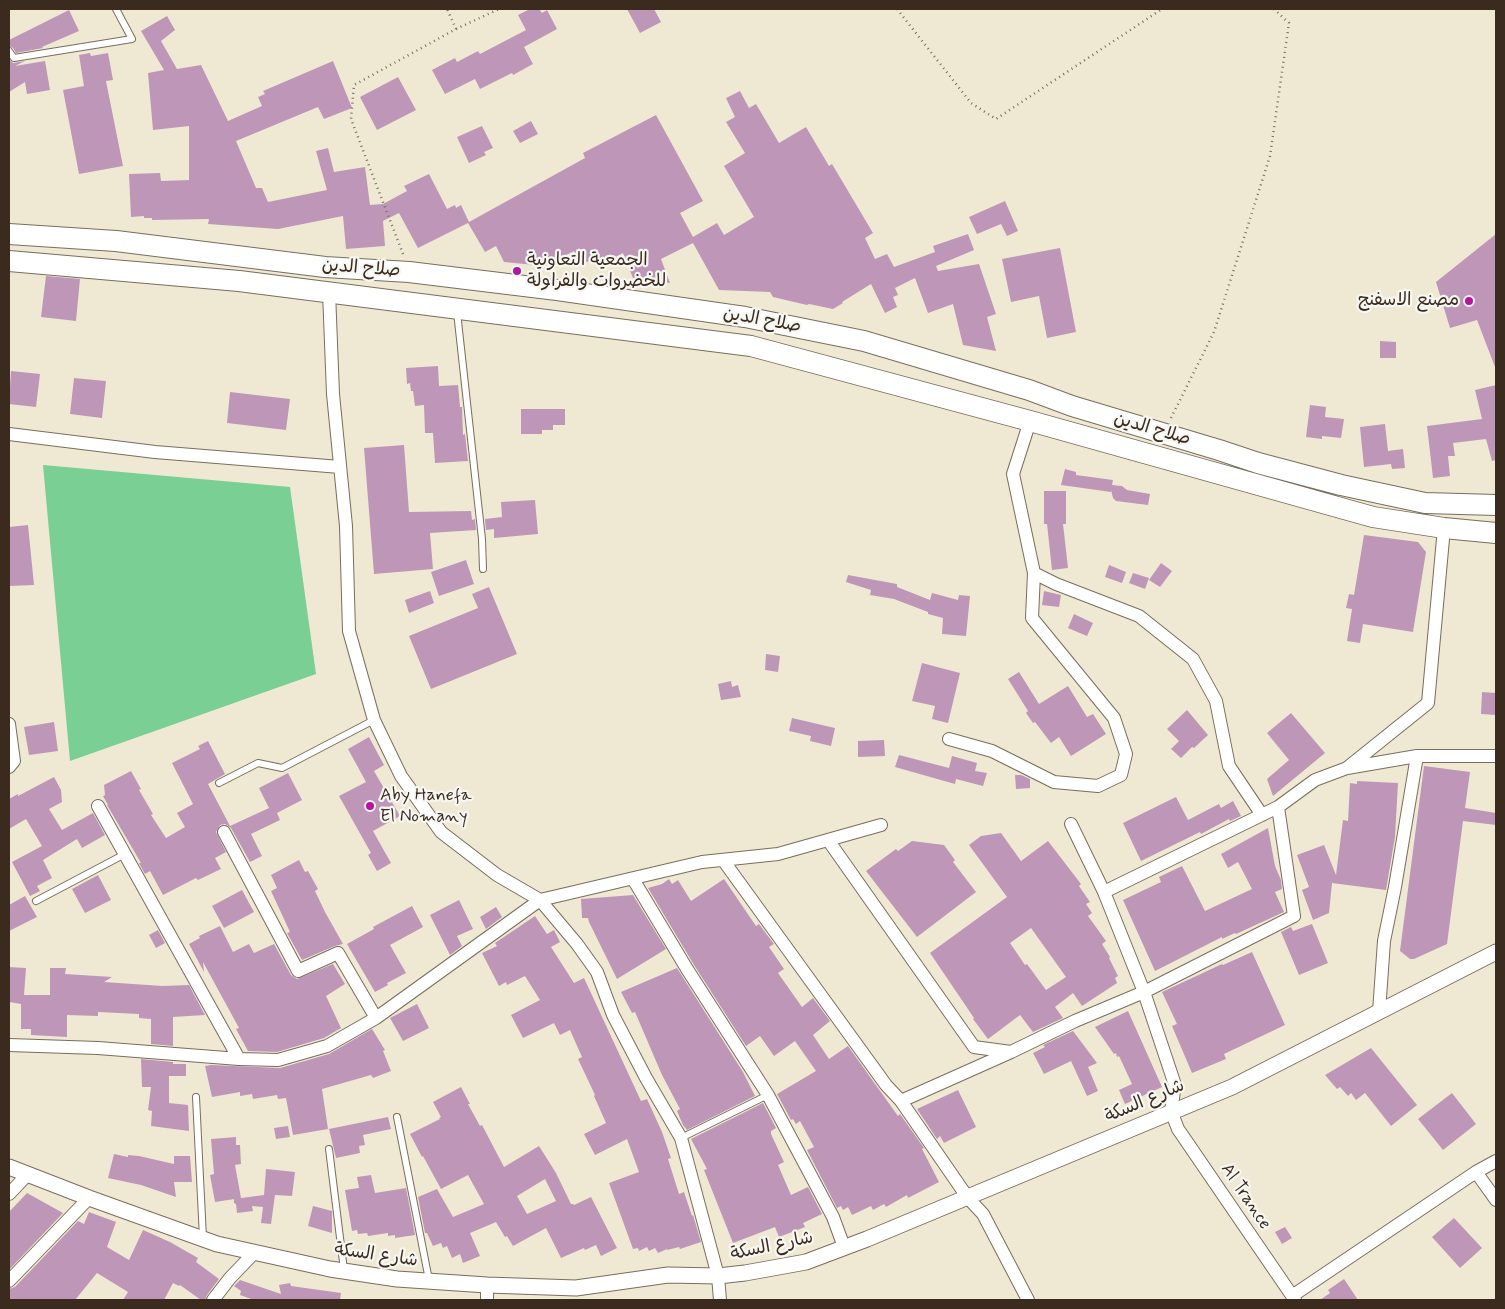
<!DOCTYPE html>
<html>
<head>
<meta charset="utf-8">
<style>
  body { margin:0 }
  #map { position:relative; width:1505px; height:1309px; overflow:hidden; background:#efe9d3; font-family:Mynerve,sans-serif }
  canvas { display:block }
  .frame { position:absolute; inset:0; border:10px solid #3b2a1e; pointer-events:none }
</style>
</head>
<body>
<div id="map">
<canvas width="1505" height="1309"></canvas>
<div class="frame"></div>
</div>
<script>
const c = document.querySelector('canvas').getContext('2d');
c.lineJoin = 'round';
function paint(path, color) { c.fillStyle = color; c.fill(path, 'evenodd'); }
function strokePath(path, color, width, dash) { c.strokeStyle = color; c.lineWidth = width; c.lineCap = dash ? 'butt' : 'round'; c.setLineDash(dash || []); c.stroke(path); }
function write(font, color, halo, rows, align = 'center') {
  c.font = font + ' Mynerve,"Playpen Sans Arabic",sans-serif'; c.lineWidth = 4.5; c.setLineDash([]); c.textBaseline = 'middle'; c.strokeStyle = halo; c.fillStyle = color; for (const [text, x, y, turn = 0] of rows) {
    c.save(); c.translate(x, y); c.rotate((+turn || 0) * Math.PI / 180); c.textAlign = isNaN(turn) ? turn : align; if (halo) c.strokeText(text, 0, 0); c.fillText(text, 0, 0); c.restore();
  }
}
const green = new Path2D(`
  M43 465 290 487 316 674 70 761Z`);
const building = new Path2D(`
  M530 9H539L542 13 547 10 557 29 524 47 533 64 513 75 512 73 480 89 475 79 445 94 432 70 455 58 457 62 478 51 480 54 526 30 518 15Z
  M627 9H654L661 22 640 33Z
  M69 10 79 31 42 47 43 48 16 53 13 48 9 46V40Z
  M167 16 175 30 161 41 177 69 201 65 228 121 262 106 258 97 265 94 263 91 333 61 352 108 324 119 318 107 236 141 256 188H262L268 202 327 190 316 151 328 148 334 172 365 167 370 205 383 204 407 191 404 186 429 174 447 209 455 205 456 208 461 205 469 222 585 158 583 153 656 115 703 201 680 213 693 237 717 223 724 235 754 217 724 166 745 153 726 122 735 117 726 98 740 91 749 108 756 104 779 143 806 127 829 166 832 164 873 233 865 238 875 259 887 254 894 267 935 252 933 246 968 234 974 250 936 266 938 271 979 264 996 314 987 317 996 351 963 345 953 304 928 313 915 278 895 288 898 295 893 297 897 307 885 313 871 284 842 302 843 303 833 309 809 304 807 305 773 297 770 292 719 290 693 243 661 259 670 283 633 278 623 253 610 260 608 258 597 264 594 258 587 262 578 259 574 251 545 266 504 262 496 246 485 252 468 223 418 248 399 213 383 221 385 246 346 249 343 216 278 229 208 224 209 219 152 220V218H144V216L131 217 129 174 160 173 161 181 189 180V126L153 130 148 73 164 70 141 31Z
  M90 53 91 56 108 53 113 80 106 81 123 166 79 174 63 90 84 86 79 55Z
  M9 59 13 63 25 61 15 66 45 61 50 90 27 94 25 82 9 92Z
  M398 77 416 110 377 130 360 97Z
  M531 121 538 134 520 143 513 131Z
  M482 126 493 148 484 152 486 155 469 163 457 137Z
  M1005 201 1018 231 1007 236 1001 224 977 234 969 217Z
  M1496 234V367H1495L1477 320 1450 328 1436 282Z
  M1060 248 1076 332 1047 338 1039 296 1011 302 1002 259Z
  M46 276 80 279 76 321 41 317Z
  M1380 341 1396 342V358H1380Z
  M438 366 439 386 458 385 460 407H462L463 435 465 434 468 461 435 463 433 433H425L424 405 415 406 413 391H411L410 383 407 384 406 368Z
  M11 371 40 374 36 407 9 404Z
  M74 378 106 381 102 418 70 414Z
  M1496 385V460L1492 461 1486 439 1453 443 1455 456H1448L1450 476 1433 478 1427 426 1482 419 1475 390Z
  M230 392 290 399 286 430 227 423Z
  M1310 405 1326 407 1325 417 1344 419 1341 438 1322 436V439L1306 437Z
  M521 409H565V425H553V430H542V434H521Z
  M1385 424 1388 451 1403 449 1405 468 1392 469 1391 464 1364 467 1360 427Z
  M404 445 409 512 471 511 472 520 475 519 476 530 430 533 433 569 374 574 364 448Z
  M1065 469 1076 472V475L1113 480 1112 485 1122 486 1127 490 1150 494 1148 505 1116 501 1113 498 1111 490V492L1061 485Z
  M1044 491H1066V524H1063L1068 568 1052 570 1047 524H1044Z
  M535 500 538 534 494 538V529L486 530 485 519 502 517 501 502Z
  M28 525 34 585 9 586V527Z
  M1364 535 1418 542 1426 552 1413 632 1363 624 1360 643 1347 641 1352 609 1346 608 1349 594 1354 595Z
  M466 560 474 584 439 596 431 572Z
  M1161 563 1172 571 1160 587 1149 580Z
  M1109 565 1126 572 1122 583 1105 577Z
  M1133 573 1149 578 1145 589 1129 583Z
  M848 575 897 584V587L930 600 932 593 958 600 959 595 970 596 966 636 942 634 943 618 928 614V612L894 599 870 595 871 590 846 582Z
  M489 587 517 654 431 689 409 636 478 608 472 594Z
  M430 591 434 603 409 613 405 600Z
  M1044 591 1061 595 1059 607 1042 605Z
  M1074 614 1093 623 1087 636 1068 628Z
  M766 654 780 656 778 672 765 670Z
  M922 663 960 673 948 723 932 719 935 706 912 701Z
  M1019 672 1039 704 1068 686 1087 717 1093 714 1106 734 1071 756 1059 737 1051 743 1035 722 1033 723 1026 713 1028 711 1008 679Z
  M731 681 732 687 738 685 741 697 721 700 718 684Z
  M1482 692 1496 693V715L1481 714Z
  M1187 710 1208 735 1194 748 1192 747 1181 758 1171 749 1179 741 1167 729Z
  M1291 713 1325 753 1273 796 1267 779 1289 760 1267 733Z
  M792 718 835 728 831 746 810 741 811 736 789 731Z
  M54 722 58 751 29 755 24 727Z
  M369 737 384 765 374 771 400 816 373 831 391 863 377 871 368 855 371 853 339 796 366 782 348 749Z
  M884 740 885 756 858 757V741Z
  M208 741 225 774 208 784 230 826 269 808 259 788 288 773 302 800 277 813 280 820 251 834 262 856 250 862 231 828 225 824 220 825 216 832 226 852 215 858 221 869 198 880 196 878 163 895 150 871 145 874 139 863H141L107 805H108L103 796 105 795 104 785 131 771 141 789 139 790 153 814 151 815 166 838 185 827 177 813 193 804 172 763 200 749 198 746Z
  M899 755 949 768 952 756 977 763 975 771 987 773 983 786 956 779 955 784 895 767Z
  M1424 766 1470 772 1465 808 1496 813V825L1463 821 1447 944 1414 959H1410L1400 951Z
  M1015 775H1021L1030 779V788L1016 789Z
  M54 777 61 790 62 802 49 809 62 830 93 813 105 835 82 848 77 839 43 860 52 878 37 886 40 891 30 896 12 862 42 846 26 819 9 829V799L18 794V796Z
  M1357 781 1398 783 1395 837 1386 890 1332 883 1329 913 1313 920 1302 890 1309 887 1297 855 1324 845 1336 875 1343 820 1348 821 1350 783 1357 784Z
  M1176 797 1188 820 1219 804 1221 808 1233 801 1241 816 1230 821 1229 819 1201 834 1200 832 1141 861 1123 823Z
  M1268 828 1275 866 1281 880 1282 889 1275 892 1284 912 1236 934 1235 933 1222 939V937L1155 971 1123 900 1161 882 1159 877 1182 866 1205 911 1252 889 1238 862 1228 868 1221 854Z
  M1001 833 1021 861 1048 841 1081 884 1079 886 1090 902 1086 904 1092 913 1088 916 1106 941 1102 944 1110 957 1109 958 1118 976 1115 978 1117 983 1082 1006 1073 993 1055 1007 1063 1018 1033 1032 1020 1015 988 1039 973 1019 974 1018 930 953 1007 897 969 845 981 836ZM1031 928 1066 977 1046 990 1027 964 1025 965 1010 943Z
  M912 841 944 845 955 860 953 862 976 892 917 937 866 871 896 849 898 851Z
  M299 860 305 872 308 871 318 889 315 891 325 912 343 944 335 946 302 960 287 933 290 932 271 891 277 888 271 875Z
  M98 875 111 900 85 913 72 889Z
  M669 879 672 884 678 880 691 901 724 879 756 926 759 924 774 944 769 947 784 969 778 973 802 1007 813 998 830 1021 813 1035 829 1059 848 1046 898 1116 900 1114 924 1148 922 1149 939 1182 908 1198 907 1195 886 1207 884 1204 873 1210 871 1206 852 1215 848 1207 843 1210 841 1206 837 1208 807 1150 814 1147 800 1121 796 1124 793 1119 791 1120 777 1094 816 1071 795 1041 774 1056 760 1036 746 1046 694 965 648 888 662 884Z
  M242 890 254 912 224 928 212 906Z
  M633 895 666 949 617 979 589 922 588 918H582L581 899Z
  M25 896 37 917 9 931V905Z
  M459 900 473 929 457 936 462 946 450 955 430 915Z
  M412 906 423 927 390 945 406 973 387 983 388 985 375 992 347 944 374 929 373 927Z
  M496 907 502 917 486 929 480 917Z
  M535 916 547 934 554 930 560 942 551 947 574 983 584 978 641 1101 647 1099 662 1132 671 1158 668 1159 679 1194 684 1192 692 1216 693 1215 701 1242 680 1249 679 1247 667 1250V1249L658 1253 655 1248 649 1251 647 1247 639 1251 638 1248 633 1249 609 1183 639 1172 627 1139 595 1155 584 1134 606 1123 594 1096 595 1095 578 1059 582 1057 570 1030 560 1035 554 1023 523 1038 511 1015 540 1000 525 976 507 985 506 982 499 986 482 953 497 946 495 943Z
  M1312 924 1328 963 1299 975 1281 932 1291 927 1293 931Z
  M220 926 233 952 249 944 254 953 274 944 291 975 297 979 333 964 345 984 326 996 341 1028 324 1038 277 1052 248 1051 236 1029 239 1028 203 962 204 972 189 944 200 938 199 936Z
  M158 930 165 943 156 948 149 935Z
  M1252 952 1285 1025 1224 1054 1226 1059 1192 1073 1172 1026 1177 1024 1162 992 1222 964 1223 965Z
  M9 967 26 968 24 995H50V968H66L65 974 112 977 104 982 162 986 189 985 205 1015 173 1017V1046L151 1044V1019L139 1018V1014L98 1012V1016L67 1015V1037L31 1035V1029H21V1004L9 1002Z
  M677 968 743 1072 755 1096 687 1130 683 1125 677 1111 680 1109 662 1075 635 1012 632 1013 621 992Z
  M417 1004 429 1028 403 1041 390 1018Z
  M1128 1011 1162 1087 1125 1104 1119 1090 1132 1084 1119 1056 1117 1057 1116 1053 1114 1054 1095 1027Z
  M372 1029 385 1050 383 1051 391 1071 373 1078 371 1075 322 1089 328 1129 293 1135 286 1098 278 1099 277 1095 253 1099 252 1094 240 1096V1092L212 1097 205 1066 211 1065 280 1068 329 1054Z
  M1073 1031 1097 1063 1088 1067 1098 1091 1087 1096 1071 1061 1044 1074 1033 1053 1045 1047 1043 1045Z
  M1371 1048 1417 1105 1391 1126 1365 1093 1356 1100 1351 1093 1348 1096 1340 1087 1337 1089 1325 1075Z
  M141 1059 173 1062V1064H186V1076H169V1103L188 1105 189 1131 151 1126 152 1111 148 1110 151 1087H142Z
  M461 1087 470 1104H468L480 1126 482 1125 504 1167 539 1146 556 1173 571 1204H573L574 1205 591 1197 617 1248 601 1256 596 1245 585 1250 584 1248 561 1258 546 1228 513 1246 507 1236 505 1237 496 1222 470 1233 480 1256 463 1263 460 1254 452 1258 447 1246 443 1248 441 1243 433 1246 427 1233H425L418 1197 437 1189 453 1217 484 1204 468 1175 441 1189 423 1156 422 1157 410 1134 440 1119 439 1118 441 1117 433 1102ZM545 1179 556 1201 527 1214 517 1196Z
  M958 1090 976 1127 944 1143 940 1136 937 1139 917 1109Z
  M1452 1093 1476 1124 1443 1150 1418 1119Z
  M763 1103 776 1128 771 1131V1134L784 1162 778 1165 791 1195 808 1187 822 1214 803 1223 805 1227 779 1237 775 1227 733 1243 704 1170 707 1169 691 1139Z
  M388 1117 391 1129 363 1135 365 1145 359 1146 360 1153 336 1158 329 1129Z
  M288 1126 290 1137 276 1139 274 1128Z
  M236 1137V1145H240L241 1164 235 1165 241 1198 215 1202 210 1175 214 1174 211 1139Z
  M114 1154 128 1157V1155L139 1156 174 1164V1156H190L192 1182H174L176 1197 141 1185 108 1178Z
  M266 1169 295 1172 292 1196 275 1195 271 1224 261 1223 263 1207 252 1206 253 1211 237 1213 236 1204 234 1203V1199L264 1195Z
  M371 1175 375 1193 406 1188 415 1235 395 1238V1235L388 1236V1233L368 1236 367 1233 358 1234 357 1230 352 1231 345 1190 359 1188 357 1177Z
  M27 1193 63 1213 9 1270V1212Z
  M313 1206 332 1211V1233L308 1226Z
  M89 1212 116 1222 107 1247 129 1260 143 1230 170 1242 198 1258 196 1262 219 1279 207 1295 205 1300H201L180 1285 179 1286 173 1283 164 1300H123L128 1292 97 1273 75 1300H9V1289L15 1287 78 1221 84 1224Z
  M1454 1218 1482 1248 1460 1268 1432 1237Z
  M1285 1227 1292 1238 1282 1244 1275 1232Z
  M1344 1279 1358 1300H1320L1330 1293 1328 1290Z
  M240 1280 281 1294 279 1285 290 1283 291 1286 341 1293 340 1300H254L240 1295 241 1291 234 1286Z`);
const path = new Path2D(`
  M897 9 971 103 996 119 1162 9
  M456 29 499 9
  M403 254 351 119 354 85 456 29 447 9
  M1171 418 1214 332 1270 156 1289 23 1274 9`);
const service = new Path2D(`
  M9 51 14 58 132 39 116 9
  M457 312 482 539 483 569
  M219 783 258 763 282 768 374 720
  M36 901 125 854
  M196 1097 203 1238
  M397 1117 429 1280
  M681 1138 768 1095
  M329 1149 344 1270`);
const minor = new Path2D(`
  M329 292 333 394 346 526 349 631 374 720 401 776 441 832 497 875 540 900 577 944 597 972 613 1015 646 1078 681 1138 718 1276 720 1300
  M9 434 155 452 340 467
  M1034 573 1056 584 1139 616 1193 659 1216 701 1229 766 1262 815
  M9 724 14 761 9 767
  M949 739 992 751 1054 782 1098 786 1121 775 1126 754 1114 718 1032 618 1034 573 1013 474 1030 421
  M1417 756H1496
  M98 806 239 1059
  M1071 824 1104 892 1144 992 1175 1085 1171 1111 1178 1129 1295 1300
  M224 832 298 971 338 953 376 1018
  M828 840 974 1047 1011 1052
  M723 860 886 1085 901 1101 968 1198 983 1214 1028 1300
  M633 879 687 969 768 1095 833 1217 844 1247
  M1104 892 1278 807 1315 780 1347 768
  M1379 1012 1384 941 1395 887 1417 756 1347 768 1428 703 1444 528
  M9 1045 98 1048 239 1059 278 1060 327 1046 376 1018 540 900 702 862 778 854 881 825
  M901 1101 1011 1052 1075 1021 1144 992 1294 916 1278 807
  M1476 1172 1496 1200
  M9 1194 28 1174
  M9 1281 89 1198
  M487 1285V1300
  M1292 1296 1476 1172 1496 1161
  M213 1300 230 1278 255 1252`);
const tertiary = new Path2D(`
  M9 1167 89 1198 217 1244 330 1269 397 1279 487 1285 576 1288 668 1275 718 1276 745 1273 806 1262 867 1239 1232 1087 1496 952`);
const trunk = new Path2D(`
  M9 234 116 241 325 267 409 272 557 290 745 317 864 341 1029 390 1072 406 1219 450 1258 463 1341 485 1425 503 1496 505
  M9 261 239 281 751 346 1030 421 1373 517 1444 528 1496 533`);
const markers = [
  [517,271,5,"#b5179e"],
  [1469,301,5,"#b5179e"],
  [370,806,5,"#b5179e"]
];
const poiNames = [
  ["الجمعية التعاونية",527,261],
  ["للخضروات والفراولة",527,282],
  ["مصنع الاسفنج",1459,301,"right"],
  ["Aby Hanefa",380,796],
  ["El Nomany",380,817]
];
const streetNames = [
  ["صلاح الدين",361,269,4],
  ["صلاح الدين",762,321,10],
  ["صلاح الدين",1152,430,16],
  ["شارع السكة",1145,1102,-23],
  ["Al Trance",1245,1197,56],
  ["شارع السكة",772,1247,-12],
  ["شارع السكة",376,1256,8]
];
paint(green, '#79cf94');
paint(building, '#be97b8');
strokePath(service, '#7a6d5d', 8);
strokePath(minor, '#7a6d5d', 14);
strokePath(tertiary, '#7a6d5d', 17);
strokePath(trunk, '#7a6d5d', 22);
strokePath(path, '#7a6d5d', 2.5, [1, 4]);
strokePath(service, '#fff', 6);
strokePath(minor, '#fff', 12);
strokePath(tertiary, '#fff', 15);
strokePath(trunk, '#fff', 20);
for (const [x, y, r, color] of markers) { const dot = new Path2D(); dot.arc(x, y, r, 0, 2 * Math.PI); c.fillStyle = color; c.fill(dot); strokePath(dot, '#f6f6f2', 2); }
write('18px', '#3b2a1e', '#f6f6f2', poiNames, 'left');
write('18px', '#3b2a1e', '#f6f6f2', streetNames);
</script>
</body>
</html>
